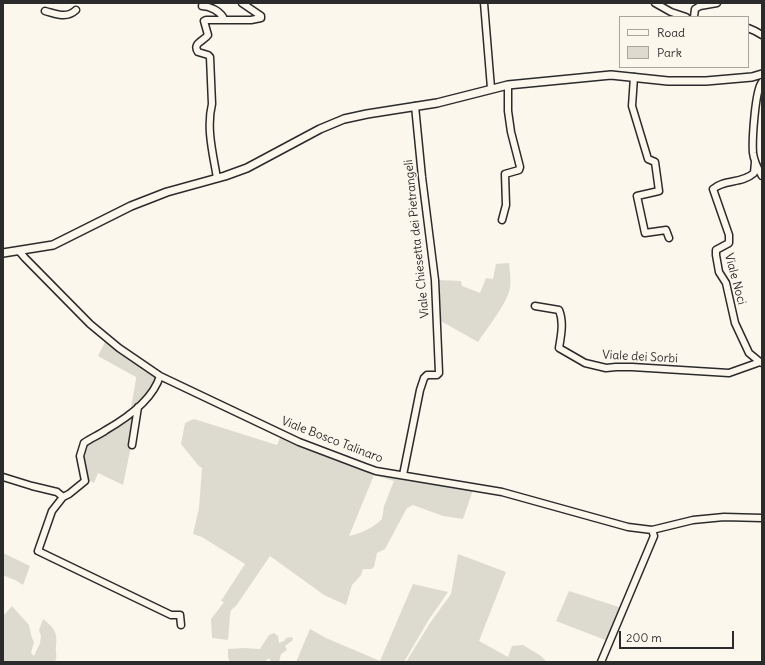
<!DOCTYPE html>
<html>
<head>
<meta charset="utf-8">
<style>
  body { margin:0 }
  #map { position:relative; width:765px; height:665px; overflow:hidden; background:#fbf7ec; font-family:Delius,sans-serif }
  canvas { display:block }
  .frame { position:absolute; inset:0; border:4px solid #2b2b2b; pointer-events:none }
  .legend { position:absolute; left:619px; top:16px; width:130px; height:52px; box-sizing:border-box; background:#fbf7ec; border:1px solid #a8a59f; margin:0; padding:5px 7px; list-style:none; font-size:12px; color:#2b2b2b }
  .legend li { display:flex; align-items:center; gap:8px; height:20px }
  .legend b { width:20px; border:1px solid #a8a59f }
  .scale { position:absolute; left:619px; top:631px; width:115px; height:18px; box-sizing:border-box; border:2px solid #2b2b2b; border-top:0; padding-left:5px; font-size:12px; line-height:14px; white-space:nowrap; color:#2b2b2b; -webkit-text-stroke:3px #fbf7ec; paint-order:stroke }
</style>
</head>
<body>
<div id="map">
<canvas width="765" height="665"></canvas>
<div class="frame"></div>
<ul class="legend">
<li><b style="height:5px;background:#fbf7ec"></b>Road</li>
<li><b style="height:11px;background:#dddad0"></b>Park</li>
</ul>
<div class="scale">200 m</div>
</div>
<script>
const c = document.querySelector('canvas').getContext('2d');
c.lineJoin = 'round';
function paint(path, color) { c.fillStyle = color; c.fill(path, 'evenodd'); }
function strokePath(path, color, width, dash) { c.strokeStyle = color; c.lineWidth = width; c.lineCap = dash ? 'butt' : 'round'; c.setLineDash(dash || []); c.stroke(path); }
function write(font, color, halo, rows, align = 'center') {
  c.font = font + ' Delius,sans-serif'; c.lineWidth = 3; c.setLineDash([]); c.textBaseline = 'middle'; c.strokeStyle = halo; c.fillStyle = color; for (const [text, x, y, turn = 0] of rows) {
    c.save(); c.translate(x, y); c.rotate((+turn || 0) * Math.PI / 180); c.textAlign = isNaN(turn) ? turn : align; if (halo) c.strokeText(text, 0, 0); c.fillText(text, 0, 0); c.restore();
  }
}
const green = new Path2D(`
  M509 263C510 272 511 280 510 288 507 304 487 328 478 342L439 320 438 280 461 281 462 286 480 293 486 278 493 279 496 264Z
  M106 340 154 374 157 383 153 390 117 422 112 421 131 408 136 379V377L98 356Z
  M136 410 131 446 123 485 98 473 94 483 86 479C83 464 79 453 90 442Z
  M194 419 277 445 281 435 349 463 473 490 463 519 443 516 413 505 407 508 385 549 377 553 374 567 371 569H363L361 575 352 585 346 605 324 595 270 556 236 606 231 610 230 615 228 640 212 638 211 619 224 602 221 601 245 564 202 537 193 534 199 508 202 468 198 465 181 444 185 423ZM374 475 394 481 384 506 382 519C373 528 362 533 349 536Z
  M3 553 30 566 23 585 17 581 3 575Z
  M458 554 506 572 479 641 508 657 512 646 523 645 541 656 547 662H406L430 623 451 594Z
  M413 584 448 592 428 621 404 662H296L310 629 326 638 380 661Z
  M569 591 622 608 608 641 556 621Z
  M12 606 29 625 32 638 34 642 31 653 34 656 40 643 41 636 39 630 43 619C54 628 58 632 56 646 55 652 58 656 55 662H3V616Z
  M274 633 278 636 279 643 284 641 286 638 292 637 293 640 285 646 287 650 281 654 279 662H271L269 658 264 662H230L228 658V649L243 648 260 649 269 635Z`);
const minor = new Path2D(`
  M484 3 491 88
  M655 3 671 12 686 17
  M202 6C210 6 219 11 223 17L221 19
  M45 11C57 14 66 19 76 10
  M694 17 695 9 700 6 717 3
  M748 28 755 31 762 35
  M634 77 632 106 648 159 655 162 659 191 637 196 645 233 666 230 669 238
  M762 82C755 90 752 141 753 153 754 161 758 169 762 176
  M755 162 754 173C742 184 724 179 713 189L729 235V243L716 250V255L719 272 726 283 735 323 749 353 760 362
  M217 178C213 154 206 128 212 104L210 57 208 55 198 52C192 43 204 41 208 35L204 21 206 20H251L261 18V16L242 3
  M502 220 506 205 505 174 519 170 520 167 511 132 508 111V85
  M19 251 25 258 90 324 119 348 160 376 299 442 365 467 376 471 502 492 628 527 652 530 693 520 724 517 762 518
  M535 306 559 310C564 322 561 336 559 348L585 363 606 368 616 367H632L729 373 760 362 762 363
  M160 376C153 399 127 418 106 430 99 435 91 438 84 443L80 456 85 481 69 494 63 497 52 511 38 551 171 615H180L181 625
  M132 445 138 407
  M403 475 420 390 424 378 427 375H437L439 373 435 280 422 177 415 106
  M3 477 32 486 57 492 63 497
  M601 662 654 536 652 530`);
const major = new Path2D(`
  M3 253 53 245 131 206 167 192 225 176 247 168 320 129 344 119 367 114 437 103 508 85 611 75 668 81H706L752 77 762 74`);
const streetNames = [
  ["Viale Chiesetta dei Pietrangeli",417,239,-96],
  ["Viale Noci",735,279,75],
  ["Viale dei Sorbi",640,357,3],
  ["Viale Bosco Talinaro",332,440,21]
];
paint(green, '#dddad0');
strokePath(minor, '#2b2b2b', 9);
strokePath(major, '#2b2b2b', 10);
strokePath(minor, '#fbf7ec', 6);
strokePath(major, '#fbf7ec', 7);
write('12px', '#2b2b2b', '#fbf7ec', streetNames);
</script>
</body>
</html>
